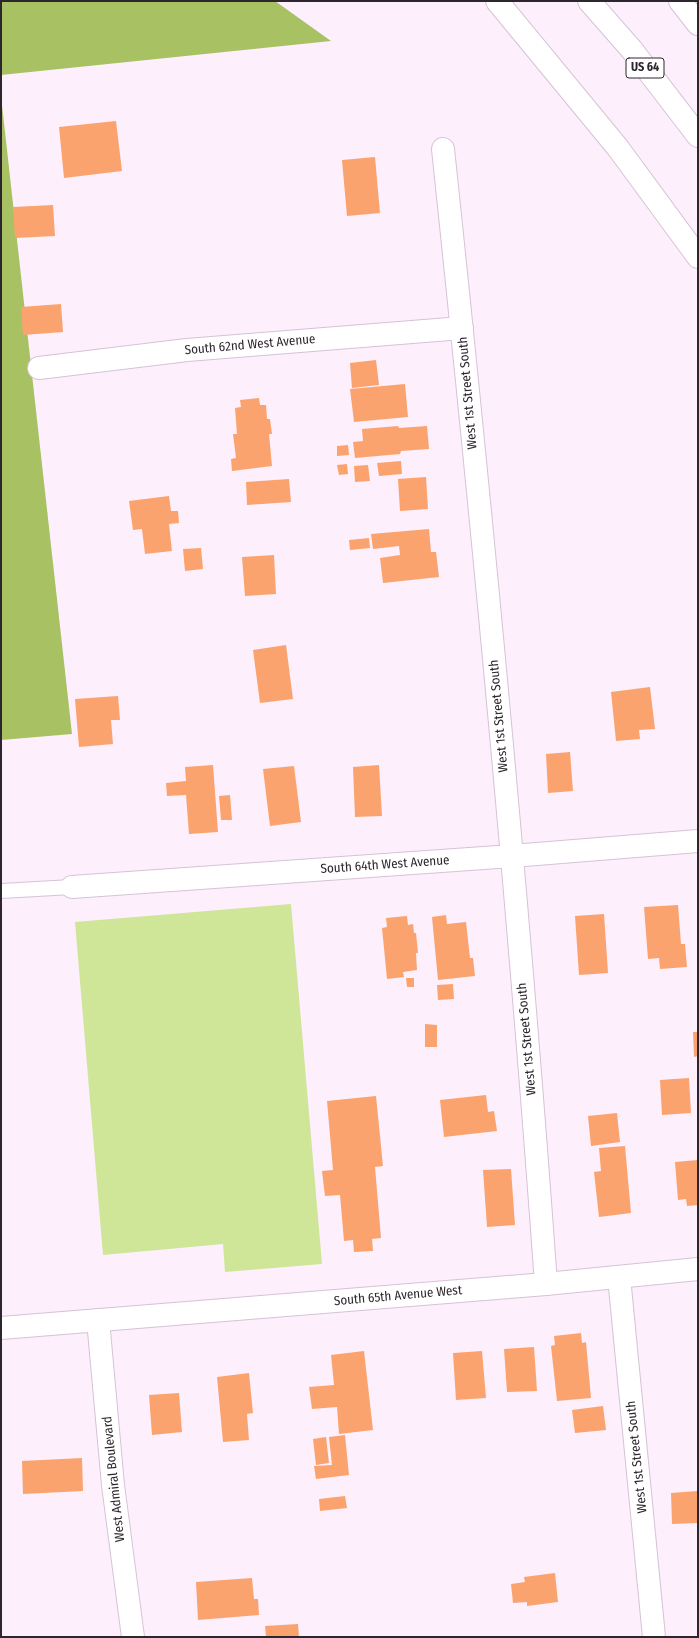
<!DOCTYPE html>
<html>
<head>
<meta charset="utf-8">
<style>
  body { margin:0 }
  #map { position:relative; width:699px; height:1638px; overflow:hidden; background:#fdeffc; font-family:"Fira Sans Condensed",sans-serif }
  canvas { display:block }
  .frame { position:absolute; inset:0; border:2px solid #2e262e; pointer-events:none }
</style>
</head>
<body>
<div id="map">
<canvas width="699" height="1638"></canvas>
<div class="frame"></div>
</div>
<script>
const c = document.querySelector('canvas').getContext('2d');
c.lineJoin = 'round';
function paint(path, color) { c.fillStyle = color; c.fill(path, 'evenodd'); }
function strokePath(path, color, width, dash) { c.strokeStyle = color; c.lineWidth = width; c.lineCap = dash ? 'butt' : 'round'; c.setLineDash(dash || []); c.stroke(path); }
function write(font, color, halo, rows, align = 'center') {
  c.font = font + ' "Fira Sans Condensed",sans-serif'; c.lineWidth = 3; c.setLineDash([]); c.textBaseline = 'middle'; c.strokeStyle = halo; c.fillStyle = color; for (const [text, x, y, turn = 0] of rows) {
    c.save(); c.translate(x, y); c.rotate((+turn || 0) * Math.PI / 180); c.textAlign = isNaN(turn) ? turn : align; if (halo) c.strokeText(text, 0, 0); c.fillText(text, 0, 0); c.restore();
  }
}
const green = new Path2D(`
  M291 904 322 1264 225 1272 223 1244 103 1255 75 922Z`);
const forest = new Path2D(`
  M1 1H275L331 41 1 75Z
  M1 96 72 734 1 740Z`);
const building = new Path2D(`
  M116 121 122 171 64 178 59 127Z
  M375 157 380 213 347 216 342 160Z
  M53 205 55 236 15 238 13 207Z
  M61 304 63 332 23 335 21 307Z
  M376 360 379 385 352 388 350 363Z
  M405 384 408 417 354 422 350 389Z
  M259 398 260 405H266L267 419H270L272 434H269L272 466 232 471 231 459 236 458 233 434H237L235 408 241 407 240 400Z
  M398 426 399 428 427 426 429 449 401 451 400 454 355 458 353 442 363 441 362 429Z
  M348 445 349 455 337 456V446Z
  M401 461 402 474 379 476 377 463Z
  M347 464 348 474 339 475 337 465Z
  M368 465 370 481 355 482 354 466Z
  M426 477 428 509 400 511 398 479Z
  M289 479 291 502 247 505 246 482Z
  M169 496 171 511H178L179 523 169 524 172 551 145 554 142 529 133 530 129 501Z
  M429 529 431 552H436L439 577 383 583 380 558 400 555 399 546 373 549 371 534Z
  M369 538 370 548 350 550 349 540Z
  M201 548 203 569 185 571 183 549Z
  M274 555 276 594 245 596 242 557Z
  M286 645 293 699 260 703 253 650Z
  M650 687 655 729 639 730 640 739 616 741 611 692Z
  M118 696 120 720H111L113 744 79 747 75 699Z
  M570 752 573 791 548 793 546 754Z
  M213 765 218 832 189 834 186 795 167 796 166 783 186 781 185 767Z
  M379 765 382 816 355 817 353 767Z
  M294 766 301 822 270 826 263 769Z
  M230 795 232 820H221L219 796Z
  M678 905 681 944H685L687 967 660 969 659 958 648 959 644 907Z
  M604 914 608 973 579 975 575 916Z
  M446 915 447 924 466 922 470 958H473L475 976 438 980 432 917Z
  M407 916 408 925 413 924 414 933H416L418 953H416L417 970 403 972 404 977 387 979 382 928 387 927 386 918Z
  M406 978H414V987H407Z
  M453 984 454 999 438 1000 437 985Z
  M425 1024 437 1025V1047H425Z
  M693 1032H698V1056L694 1057Z
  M689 1078 691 1113 662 1115 660 1080Z
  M486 1095 488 1112 494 1111 497 1131 444 1137 440 1100Z
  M376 1096 383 1166 375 1167 381 1238 372 1239 373 1251 354 1252 353 1240 344 1241 340 1195 325 1196 322 1171 333 1170 327 1101Z
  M617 1113 620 1142 591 1146 588 1116Z
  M625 1146 631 1213 599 1217 594 1172 601 1171 599 1148Z
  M698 1160V1205L687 1206 686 1199 678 1200 675 1162Z
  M511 1169 515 1225 487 1227 483 1170Z
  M581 1333 582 1343 586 1342 591 1398 557 1401 551 1346 555 1345 554 1336Z
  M534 1347 537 1391 507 1392 504 1349Z
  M364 1351 373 1430 339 1434 337 1407 312 1409 309 1387 334 1385 331 1355Z
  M482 1351 486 1398 456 1400 453 1353Z
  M249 1373 253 1413 247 1414 249 1440 223 1442 217 1377Z
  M179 1393 182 1432 152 1435 149 1395Z
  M603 1406 606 1430 575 1433 572 1410Z
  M345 1435 349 1475 316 1479 314 1466 332 1465 329 1437Z
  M326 1437 329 1463 316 1465 313 1439Z
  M82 1458 83 1491 23 1494 22 1461Z
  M698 1491V1523L672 1524 671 1493Z
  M345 1496 347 1508 320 1511 319 1499Z
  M555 1573 558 1602 527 1606V1602L513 1603 511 1584 525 1582 524 1577Z
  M252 1578 254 1599H258L259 1615 198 1620 196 1582Z
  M298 1624 299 1637H266L265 1626Z`);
const lane = new Path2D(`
  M1 891 72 887`);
const street = new Path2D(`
  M443 149C483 526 519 905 546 1284
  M39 368 187 350 462 328
  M72 887 512 856 698 841
  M619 1277 654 1637
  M98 1320 113 1485 133 1637`);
const secondary = new Path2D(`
  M497 1 618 148 698 257
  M1 1328 546 1284 698 1269`);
const highway = new Path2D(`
  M589 1 632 50 698 136
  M680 1 698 24`);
const shields = [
  [645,68,38]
];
const shieldNames = [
  ["US 64",645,68]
];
const streetNames = [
  ["South 62nd West Avenue",250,345,-5],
  ["West 1st Street South",468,393,-95],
  ["West 1st Street South",499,716,-95],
  ["South 64th West Avenue",385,865,-4],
  ["West 1st Street South",527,1039,-95],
  ["South 65th Avenue West",398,1296,-5],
  ["West 1st Street South",637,1457,-96],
  ["West Admiral Boulevard",114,1479,-96]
];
paint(green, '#cfe699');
paint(forest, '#a7c163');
paint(building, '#fba36e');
strokePath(lane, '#d7c2d7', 16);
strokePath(street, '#d7c2d7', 24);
strokePath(secondary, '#d7c2d7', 24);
strokePath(highway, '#d7c2d7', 24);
strokePath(lane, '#fff', 14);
strokePath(street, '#fff', 22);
strokePath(secondary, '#fff', 22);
strokePath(highway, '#fff', 22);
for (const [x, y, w] of shields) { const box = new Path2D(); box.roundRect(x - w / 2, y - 10, w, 20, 3); c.fillStyle = '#fff'; c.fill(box); strokePath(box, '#2e262e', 1); }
write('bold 12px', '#2e262e', null, shieldNames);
write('13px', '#2e262e', '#fff', streetNames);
</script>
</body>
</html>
